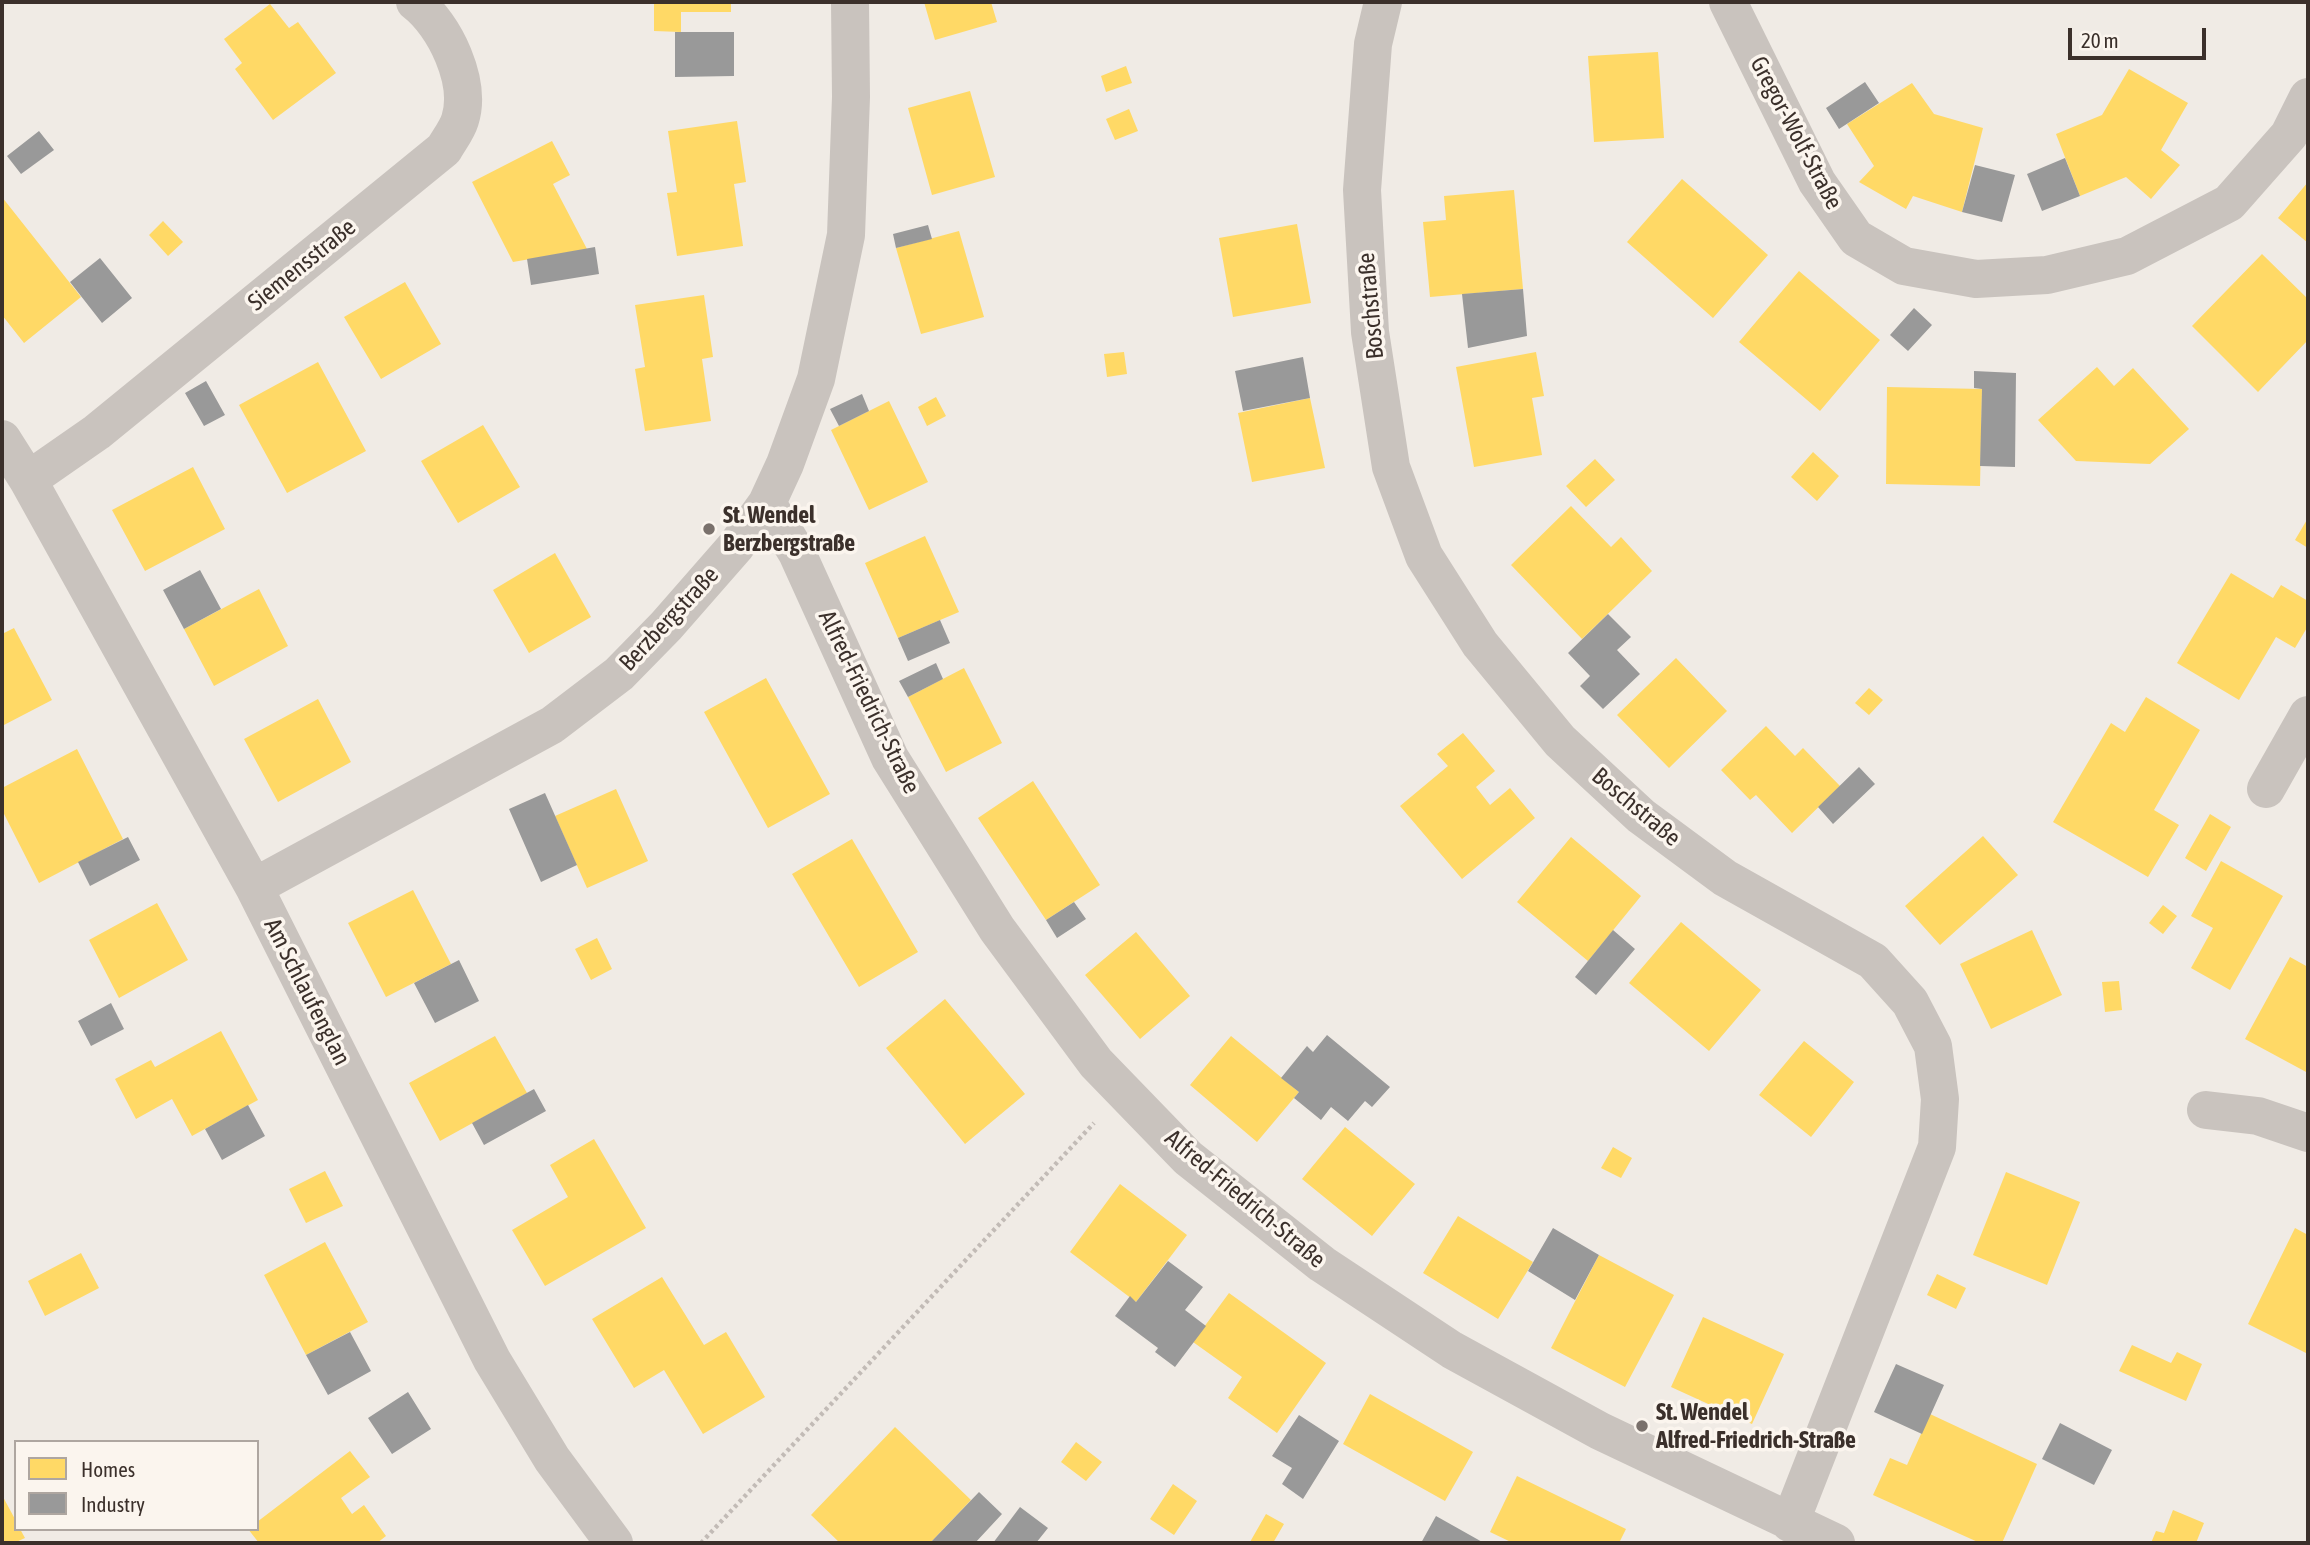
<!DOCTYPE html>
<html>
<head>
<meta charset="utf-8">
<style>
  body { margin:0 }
  #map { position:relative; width:2310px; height:1545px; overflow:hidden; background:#f0ebe5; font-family:"Asap Condensed",sans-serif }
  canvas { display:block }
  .frame { position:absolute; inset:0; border:4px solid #3b302b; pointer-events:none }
  .legend { position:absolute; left:14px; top:1440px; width:245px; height:91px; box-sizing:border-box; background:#fbf5ee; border:2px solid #aea6a0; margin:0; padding:9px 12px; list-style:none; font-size:21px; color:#3b302b }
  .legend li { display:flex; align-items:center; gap:14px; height:35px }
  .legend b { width:35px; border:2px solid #aea6a0 }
  .scale { position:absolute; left:2068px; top:28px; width:138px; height:32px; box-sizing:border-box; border:4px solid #3b302b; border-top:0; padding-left:9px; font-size:21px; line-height:24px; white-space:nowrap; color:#3b302b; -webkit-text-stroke:5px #fbf5ee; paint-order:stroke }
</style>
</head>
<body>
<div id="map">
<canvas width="2310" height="1545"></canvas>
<div class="frame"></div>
<ul class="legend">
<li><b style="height:19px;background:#ffd966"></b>Homes</li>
<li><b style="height:19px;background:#999"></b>Industry</li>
</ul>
<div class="scale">20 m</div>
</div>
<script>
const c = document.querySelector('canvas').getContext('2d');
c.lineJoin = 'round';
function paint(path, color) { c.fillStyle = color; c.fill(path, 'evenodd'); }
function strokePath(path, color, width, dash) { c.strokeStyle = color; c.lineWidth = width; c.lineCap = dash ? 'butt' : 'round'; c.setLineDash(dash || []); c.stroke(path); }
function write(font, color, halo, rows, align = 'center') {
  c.font = font + ' "Asap Condensed",sans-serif'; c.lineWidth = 7; c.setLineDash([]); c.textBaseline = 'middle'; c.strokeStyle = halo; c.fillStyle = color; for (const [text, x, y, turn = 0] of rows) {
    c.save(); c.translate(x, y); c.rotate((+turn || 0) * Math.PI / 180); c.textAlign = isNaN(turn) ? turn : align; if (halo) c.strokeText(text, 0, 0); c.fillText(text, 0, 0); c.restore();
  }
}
const homes = new Path2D(`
  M654 2H731V12H681V32L654 31Z
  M924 2H991L997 22 935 40Z
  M270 4 289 28 298 22 336 73 273 120 235 69 242 63 224 39Z
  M1658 52 1664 138 1594 142 1588 56Z
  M1126 66 1132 83 1106 92 1101 76Z
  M2129 69 2188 103 2161 150 2180 165 2151 199 2126 177 2080 196 2056 134 2102 115Z
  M1912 83 1934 114 1983 128 1962 212 1913 196 1906 209 1859 182 1874 166 1847 124Z
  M970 91 995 177 932 195 908 108Z
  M1129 109 1138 131 1115 140 1106 119Z
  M737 121 746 182 734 184 743 246 677 256 667 193 677 192 668 131Z
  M552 141 570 175 553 184 587 249 513 262 472 182Z
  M1682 179 1768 255 1713 318 1627 242Z
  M2308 182V243L2278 218Z
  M1514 190 1523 289 1430 297 1423 222 1446 220 1444 196Z
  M2 197 81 297 24 343 2 315Z
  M163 221 183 242 168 256 149 235Z
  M1297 224 1311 303 1233 317 1219 238Z
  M959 231 984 317 921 334 896 248Z
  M2262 254 2308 299V340L2258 392 2192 326Z
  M1799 271 1880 340 1820 411 1739 342Z
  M405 282 441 344 381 379 344 317Z
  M704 295 713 357 702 359 711 421 645 431 635 369 645 367 635 305Z
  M1124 352 1127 374 1107 377 1104 354Z
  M1536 352 1544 396 1532 398 1542 455 1474 467 1456 367Z
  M318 362 366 451 287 493 239 405Z
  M2097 367 2114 386 2133 368 2189 429 2150 464 2076 461 2038 420Z
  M1887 387 1982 389 1980 486 1886 484Z
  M936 397 946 416 927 426 918 407Z
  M1310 398 1325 468 1252 482 1238 413Z
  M889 401 928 482 869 510 831 430Z
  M483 425 520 487 458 523 421 461Z
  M1813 452 1839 476 1817 501 1791 477Z
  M1595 459 1615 480 1586 507 1566 486Z
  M193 467 225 529 145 571 112 510Z
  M1571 506 1611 547 1621 537 1652 571 1582 639 1511 565Z
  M2308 518V548L2295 540Z
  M925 536 959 612 898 638 865 563Z
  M555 553 591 617 529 653 493 590Z
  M2231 573 2273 598 2281 585 2308 601V626L2295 648 2276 637 2239 700 2177 663Z
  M259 589 288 646 214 686 184 629Z
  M14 628 52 700 2 726V634Z
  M1676 658 1727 711 1669 768 1617 715Z
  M964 668 1002 743 946 772 908 697Z
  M766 678 830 794 768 828 704 712Z
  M1869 688 1883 700 1869 715 1855 703Z
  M2146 697 2200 730 2154 810 2179 825 2148 877 2053 822 2111 723 2125 732Z
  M318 699 351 762 278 802 244 739Z
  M1766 726 1795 756 1803 748 1840 786 1792 833 1756 795 1750 800 1721 770Z
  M1463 733 1495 771 1476 787 1490 805 1510 788 1535 818 1462 879 1400 806 1448 766 1437 754Z
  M77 749 123 839 39 883 2 810V788Z
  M1033 781 1100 885 1046 920 978 818Z
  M616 789 648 861 587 888 555 816Z
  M2210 814 2231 827 2206 871 2185 858Z
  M1983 836 2018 875 1940 945 1905 906Z
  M1571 837 1641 896 1588 961 1517 902Z
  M852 839 918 952 859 987 792 874Z
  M2221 861 2283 896 2230 990 2191 968 2213 928 2191 916Z
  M413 890 451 964 386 997 348 923Z
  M157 903 188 960 119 998 89 940Z
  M2163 905 2177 916 2163 934 2149 923Z
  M1681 922 1761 990 1709 1051 1629 983Z
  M2032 930 2062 995 1991 1029 1960 964Z
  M1136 932 1190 996 1140 1039 1085 975Z
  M597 938 612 969 591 980 575 949Z
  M2290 957 2308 967V1073L2245 1039Z
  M2119 981 2122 1010 2105 1012 2102 982Z
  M945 999 1025 1094 965 1144 886 1048Z
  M221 1031 258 1100 192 1136 172 1099 136 1119 115 1079 151 1060 155 1067Z
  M495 1036 527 1093 440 1141 409 1083Z
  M1231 1036 1299 1092 1257 1142 1190 1085Z
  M1804 1041 1854 1082 1811 1137 1759 1095Z
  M1345 1127 1415 1184 1372 1236 1302 1179Z
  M594 1139 646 1228 545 1286 512 1230 568 1197 550 1165Z
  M1613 1147 1632 1158 1621 1178 1601 1168Z
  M325 1171 343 1206 306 1223 289 1189Z
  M2006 1172 2080 1202 2047 1285 1973 1255Z
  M1120 1184 1187 1235 1136 1302 1070 1252Z
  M1458 1216 1533 1262 1498 1319 1423 1273Z
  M2295 1228 2308 1235V1354L2248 1324Z
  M325 1242 368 1322 306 1355 264 1275Z
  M81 1253 99 1288 45 1316 28 1281Z
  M1599 1255 1674 1295 1625 1387 1551 1348Z
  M1937 1274 1966 1288 1956 1309 1927 1295Z
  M662 1277 704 1345 726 1332 765 1397 703 1434 664 1370 634 1388 592 1319Z
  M1229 1293 1326 1363 1277 1433 1228 1398 1242 1377 1193 1342Z
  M1703 1317 1784 1354 1752 1424 1671 1387Z
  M2132 1345 2171 1363 2177 1352 2202 1364 2186 1401 2119 1371Z
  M1370 1394 1473 1452 1445 1501 1343 1444Z
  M1930 1414 2037 1464 2002 1543H1980L1873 1495 1890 1458 1907 1465Z
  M895 1427 971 1500 930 1543H840L811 1515Z
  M1076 1442 1102 1462 1086 1481 1061 1462Z
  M350 1451 370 1477 341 1498 352 1514 364 1505 386 1536 377 1543H259L248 1529H257V1522Z
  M1517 1476 1626 1529 1619 1543H1513L1490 1532Z
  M1173 1484 1197 1501 1174 1535 1150 1519Z
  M2 1495 16 1521V1529H20L25 1538 14 1543H2Z
  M2173 1510 2204 1523 2196 1543H2151L2156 1531 2164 1533Z
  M1266 1514 1284 1524 1273 1543H1252L1250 1542Z`);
const industry = new Path2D(`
  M675 32H734V76L675 77Z
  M1865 82 1879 103 1839 129 1826 108Z
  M39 131 54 150 21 174 7 156Z
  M2065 158 2080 196 2042 211 2027 174Z
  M1975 165 2015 175 2002 222 1962 212Z
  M928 225 932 239 896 248 893 234Z
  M595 247 599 274 531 285 527 259Z
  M100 258 132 298 102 323 70 282Z
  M1523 289 1527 336 1468 348 1462 294Z
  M1914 308 1932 325 1908 351 1890 335Z
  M1303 357 1310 398 1243 411 1235 371Z
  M1974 371 2016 373 2015 467 1980 466 1982 389 1974 388Z
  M206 381 225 415 204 426 185 393Z
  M862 394 869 411 839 426 830 409Z
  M200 570 221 609 184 629 163 590Z
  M1608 614 1631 637 1617 650 1640 674 1603 709 1580 686 1590 676 1568 653Z
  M940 620 950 643 908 661 898 638Z
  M936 663 943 679 908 697 899 681Z
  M1859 767 1875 784 1833 824 1818 807Z
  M545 793 577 865 541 882 509 809Z
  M128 837 140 860 90 886 78 862Z
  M1074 902 1086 919 1057 938 1046 920Z
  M1613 930 1635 949 1596 995 1575 977Z
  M459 960 479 1001 435 1023 414 983Z
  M111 1003 124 1029 91 1046 78 1021Z
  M1327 1035 1390 1087 1372 1107 1365 1101 1348 1121 1331 1107 1321 1120 1294 1098 1299 1092 1281 1078 1307 1046 1313 1052Z
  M534 1089 546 1111 484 1145 472 1123Z
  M248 1105 265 1136 222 1160 205 1129Z
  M1553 1228 1599 1255 1575 1300 1528 1271Z
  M1168 1261 1203 1287 1185 1310 1206 1326 1175 1367 1155 1352 1158 1348 1115 1316 1130 1296 1136 1302Z
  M350 1332 371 1371 328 1395 306 1355Z
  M1896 1364 1944 1385 1922 1434 1874 1412Z
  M408 1392 431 1429 392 1454 368 1418Z
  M1299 1415 1339 1441 1303 1499 1282 1484 1292 1468 1272 1456Z
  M2060 1423 2112 1450 2094 1485 2042 1459Z
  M979 1492 1002 1514 975 1543H930Z
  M1020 1507 1048 1528 1036 1543H993Z
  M1436 1516 1484 1543H1421Z`);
const path = new Path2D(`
  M701 1543 1094 1123`);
const minor = new Path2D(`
  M1383 2 1373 44 1362 190 1370 332 1391 467 1424 556 1480 644 1560 741 1641 816 1725 878 1873 961 1910 1002 1933 1046 1940 1099 1937 1147 1790 1523
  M1728 2 1817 182 1856 238 1904 266 1976 279 2047 275 2127 256 2229 203 2289 135 2308 97
  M2 439 28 480 254 887 492 1360 552 1459 614 1543
  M28 480 97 432 444 149C449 140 457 130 460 120 472 82 445 25 415 2
  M767 503 797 553 890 758 997 929 1096 1063 1188 1158 1322 1264 1452 1350 1600 1431 1836 1543
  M2266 789 2308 715
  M254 887 552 725 619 674 666 626 736 546 767 503 785 464 816 379 846 235 851 97 850 2
  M2206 1110 2258 1116 2308 1133`);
const markers = [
  [709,529,7,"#7a716c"],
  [1642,1426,7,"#7a716c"]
];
const streetNames = [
  ["Gregor-Wolf-Straße",1796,133,62],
  ["Siemensstraße",302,265,-39],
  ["Boschstraße",1371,306,-95],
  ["Berzbergstraße",669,619,-47],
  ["Alfred-Friedrich-Straße",869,702,64],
  ["Boschstraße",1636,807,40],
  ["Am Schlaufenglan",307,992,63],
  ["Alfred-Friedrich-Straße",1245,1199,40]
];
const poiNames = [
  ["St. Wendel",723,515],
  ["Berzbergstraße",723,543],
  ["St. Wendel",1656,1412],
  ["Alfred-Friedrich-Straße",1656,1440]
];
paint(homes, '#ffd966');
paint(industry, '#999');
strokePath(path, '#c2bbb6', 4.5, [3.5, 3.5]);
strokePath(minor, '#c9c3be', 38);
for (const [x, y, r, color] of markers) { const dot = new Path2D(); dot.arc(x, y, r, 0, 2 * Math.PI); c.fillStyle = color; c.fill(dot); strokePath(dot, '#fbf5ee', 2.5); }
write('24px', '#3b302b', '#fbf5ee', streetNames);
write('bold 24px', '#3b302b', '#fbf5ee', poiNames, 'left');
</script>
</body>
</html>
